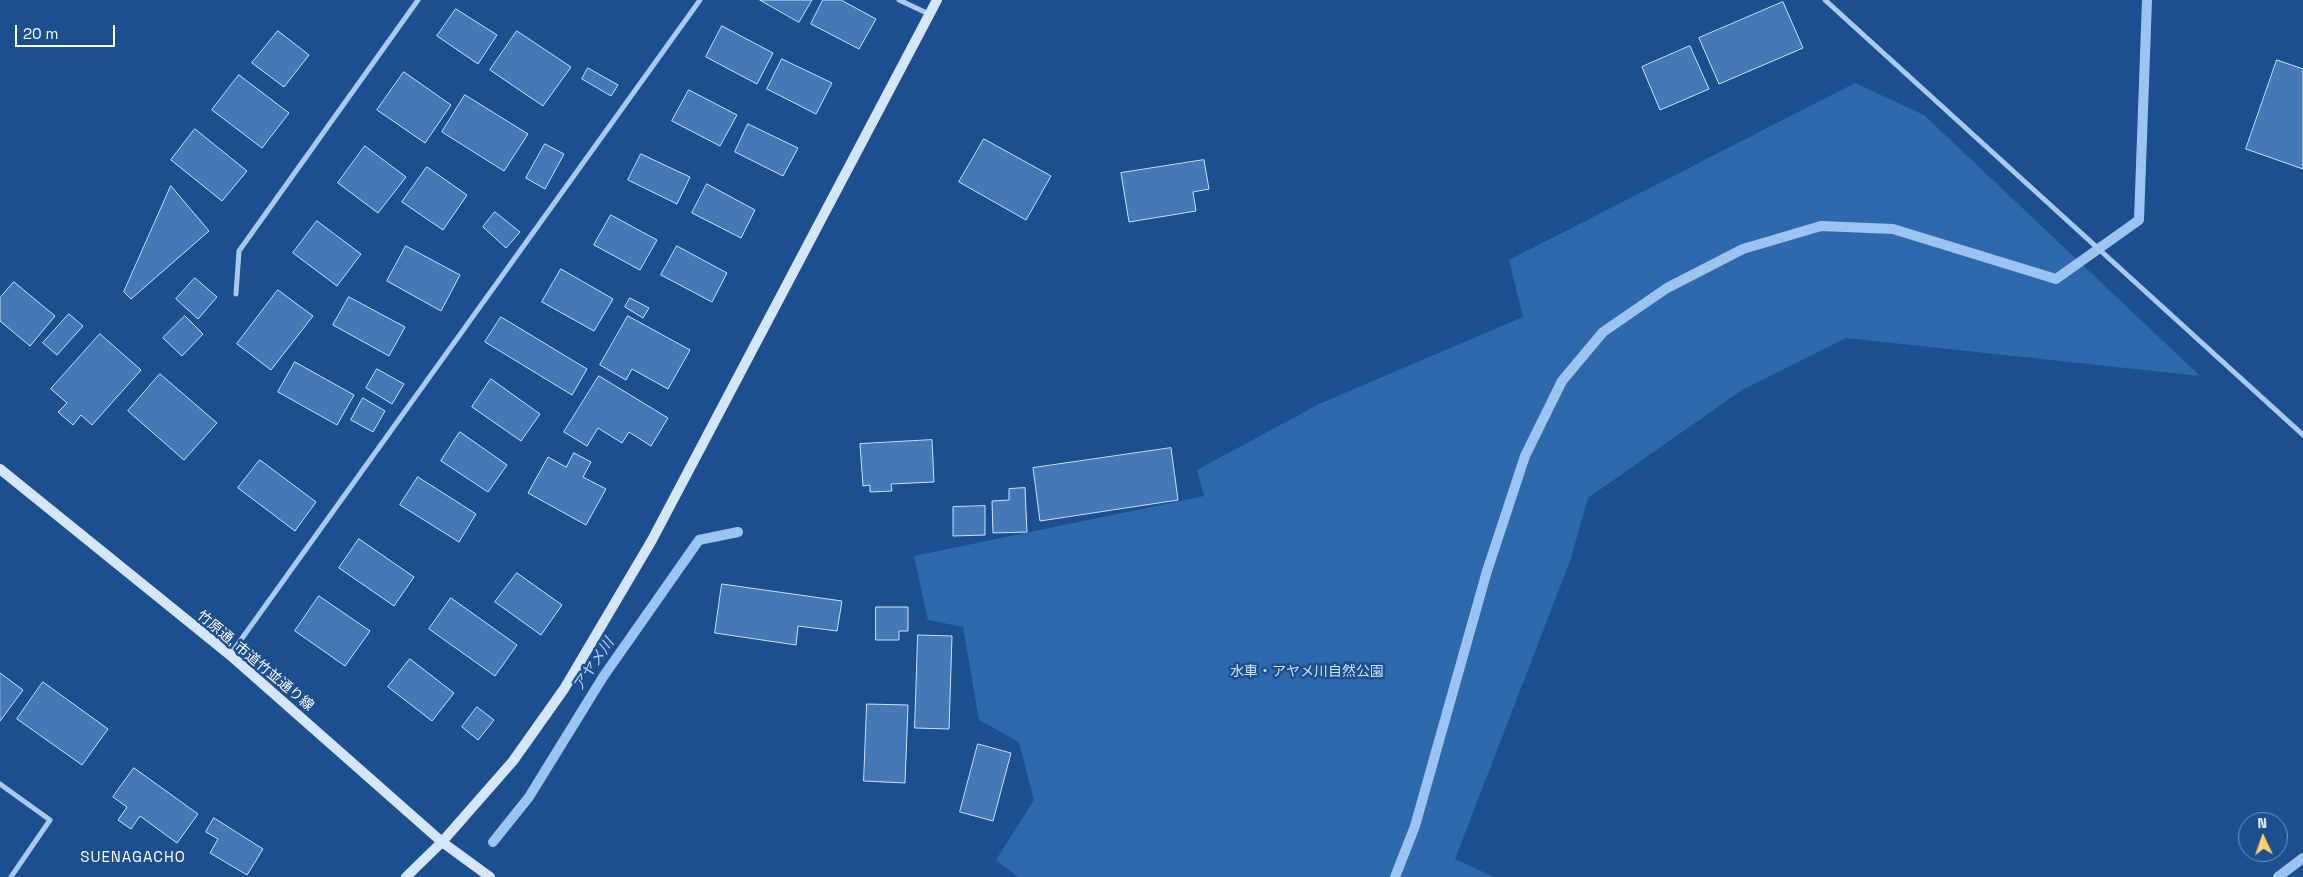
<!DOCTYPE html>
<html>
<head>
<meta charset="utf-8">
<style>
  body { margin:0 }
  #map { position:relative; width:2303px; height:877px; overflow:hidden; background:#1b4f8f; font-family:"Space Grotesk",sans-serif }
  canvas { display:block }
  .north { position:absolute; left:2238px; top:812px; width:50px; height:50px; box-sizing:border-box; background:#1b4f8f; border:1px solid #7695bc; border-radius:50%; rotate:357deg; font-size:14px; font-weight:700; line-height:20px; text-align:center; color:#fff }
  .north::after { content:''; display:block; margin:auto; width:18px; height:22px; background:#ffd166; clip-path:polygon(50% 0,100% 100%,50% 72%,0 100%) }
  .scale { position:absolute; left:15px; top:25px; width:100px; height:22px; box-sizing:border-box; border:2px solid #fff; border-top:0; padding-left:6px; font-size:15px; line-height:18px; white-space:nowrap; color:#fff; -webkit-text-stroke:4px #1b4f8f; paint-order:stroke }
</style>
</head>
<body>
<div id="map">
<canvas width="2303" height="877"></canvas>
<div class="north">N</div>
<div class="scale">20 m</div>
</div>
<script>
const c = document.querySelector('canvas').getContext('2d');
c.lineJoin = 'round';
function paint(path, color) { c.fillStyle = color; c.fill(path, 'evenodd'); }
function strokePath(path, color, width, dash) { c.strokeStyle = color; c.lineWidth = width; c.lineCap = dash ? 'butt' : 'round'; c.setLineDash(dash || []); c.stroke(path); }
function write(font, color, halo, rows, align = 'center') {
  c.font = font + ' "Space Grotesk","Noto Sans JP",sans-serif'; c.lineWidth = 5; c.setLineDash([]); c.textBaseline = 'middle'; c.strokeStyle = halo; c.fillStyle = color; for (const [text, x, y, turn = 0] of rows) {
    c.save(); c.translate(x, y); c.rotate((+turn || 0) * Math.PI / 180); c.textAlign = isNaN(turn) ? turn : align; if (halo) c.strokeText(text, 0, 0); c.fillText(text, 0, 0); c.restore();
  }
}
const green = new Path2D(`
  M1855 83 1924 115 2200 376 1846 338 1742 390 1588 498 1570 561 1455 859 1494 877H1018L996 860 1034 800 1019 742 979 720 963 627 928 620 914 556 1204 496 1197 470 1319 404 1523 317 1509 260Z`);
const stream = new Path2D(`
  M493 842 529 797 603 677 699 540 738 532
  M1395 877 1415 826 1487 571 1525 456 1562 381 1603 332 1667 288 1743 249 1821 226 1893 229 2056 279 2139 220 2147 0
  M2278 877 2303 858`);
const building = new Path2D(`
  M760 0H812L799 22Z
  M823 0H841L876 19 859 49 811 24Z
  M1783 2 1803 48 1719 84 1699 38Z
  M456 9 497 35 478 64 437 36Z
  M722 26 773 53 757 84 706 57Z
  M278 31 309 55 284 87 252 63Z
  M517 31 571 67 543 106 490 70Z
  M1690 46 1709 89 1660 110 1642 67Z
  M782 59 832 83 816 114 767 89Z
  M2277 60 2303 69V169L2246 149Z
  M588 68 618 85 611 96 582 79Z
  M404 72 451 105 425 143 377 110Z
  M239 75 289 113 262 148 212 110Z
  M689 90 737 115 720 146 672 121Z
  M465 95 528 134 504 171 442 132Z
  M748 124 798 148 783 176 735 152Z
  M195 129 247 171 222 201 171 160Z
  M984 139 1051 176 1026 220 959 182Z
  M545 144 564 154 545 189 526 178Z
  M365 146 406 177 378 213 338 183Z
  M641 154 690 177 677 204 628 180Z
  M1204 160 1209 189 1193 192 1196 211 1129 222 1121 173Z
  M427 167 467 195 443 230 402 202Z
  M707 184 755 210 741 238 692 213Z
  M171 186 209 231 131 299 124 292Z
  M495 212 520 232 506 248 483 227Z
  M611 215 657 240 640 270 594 245Z
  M317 221 361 254 337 286 293 253Z
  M406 246 460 275 441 311 387 281Z
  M677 246 727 273 712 302 661 275Z
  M561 269 613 299 594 331 542 302Z
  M195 278 217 297 198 319 176 299Z
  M14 282 55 316 30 346 0 321V298Z
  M278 290 313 316 271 370 237 344Z
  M349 297 405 327 389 356 333 325Z
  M630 298 649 308 643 318 625 307Z
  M69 314 83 326 57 355 43 343Z
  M185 316 203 334 182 356 163 338Z
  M628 316 690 350 668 389 632 369 626 380 600 365Z
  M501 317 587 369 572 395 485 342Z
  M100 334 141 370 92 425 81 415 73 425 58 412 67 403 51 389Z
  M295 362 354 395 337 425 278 392Z
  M377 369 404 384 392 404 366 388Z
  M160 374 217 423 184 460 128 411Z
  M599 376 668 418 651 446 629 432 622 443 598 428 587 446 564 432Z
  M491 379 540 414 521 441 472 407Z
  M363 398 385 411 373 432 351 420Z
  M460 432 507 465 488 492 441 461Z
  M932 440 934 482 891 484 892 491 870 492V485L863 486 860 444Z
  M1171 448 1178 500 1040 521 1033 468Z
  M574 453 591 462 583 477 606 489 586 525 528 493 548 457 566 467Z
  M260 460 316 502 295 531 238 488Z
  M418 477 476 514 459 542 400 505Z
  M1025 488 1027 532 993 533 992 501 1009 500V489Z
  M985 506V535L953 536V507Z
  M359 539 414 577 394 606 339 568Z
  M517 573 562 605 541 635 495 602Z
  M722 584 842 601 837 631 798 626 796 645 715 633Z
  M319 596 370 631 345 666 295 631Z
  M451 598 517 645 495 676 429 629Z
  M876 607H908V631H899V640H876Z
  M918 635 952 636 949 729 915 728Z
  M410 659 454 693 432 721 388 687Z
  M0 673 23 690 0 721Z
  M43 682 108 729 82 765 17 719Z
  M867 704 908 705 905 783 864 781Z
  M477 707 494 720 478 740 462 727Z
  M978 744 1011 753 993 821 960 812Z
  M134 768 198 814 177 843 140 816 131 829 118 820 127 807 113 797Z
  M214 818 263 849 247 875 210 853 218 839 206 832Z`);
const street = new Path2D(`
  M899 0 929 14
  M1825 0 2303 435
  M236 294 239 251 418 0
  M230 655 700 0
  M0 784 50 820 11 877`);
const secondary = new Path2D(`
  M0 469 230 655 442 842 490 877
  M406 877 442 842 513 761 564 689 652 540 937 0`);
const streetNames = [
  ["竹原通, 市道竹並通り線",255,661,40]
];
const parkNames = [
  ["水車・アヤメ川自然公園",1307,672]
];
const waterNames = [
  ["アヤメ川",594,665,-56]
];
const neighbourhoodNames = [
  ["SUENAGACHO",133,858]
];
paint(green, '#2e69ad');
strokePath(stream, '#9cc4f0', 10);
paint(building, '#4478b7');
strokePath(building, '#cfe3fa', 1);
strokePath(street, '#a9c9ee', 5);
strokePath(secondary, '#d6e6fa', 10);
write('14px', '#fff', '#1b4f8f', streetNames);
write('14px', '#cfe3fa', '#1b4f8f', parkNames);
write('italic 15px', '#b5d3f5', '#1b4f8f', waterNames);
c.letterSpacing = '1px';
write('15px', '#fff', '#1b4f8f', neighbourhoodNames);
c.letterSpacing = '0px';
</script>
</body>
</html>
